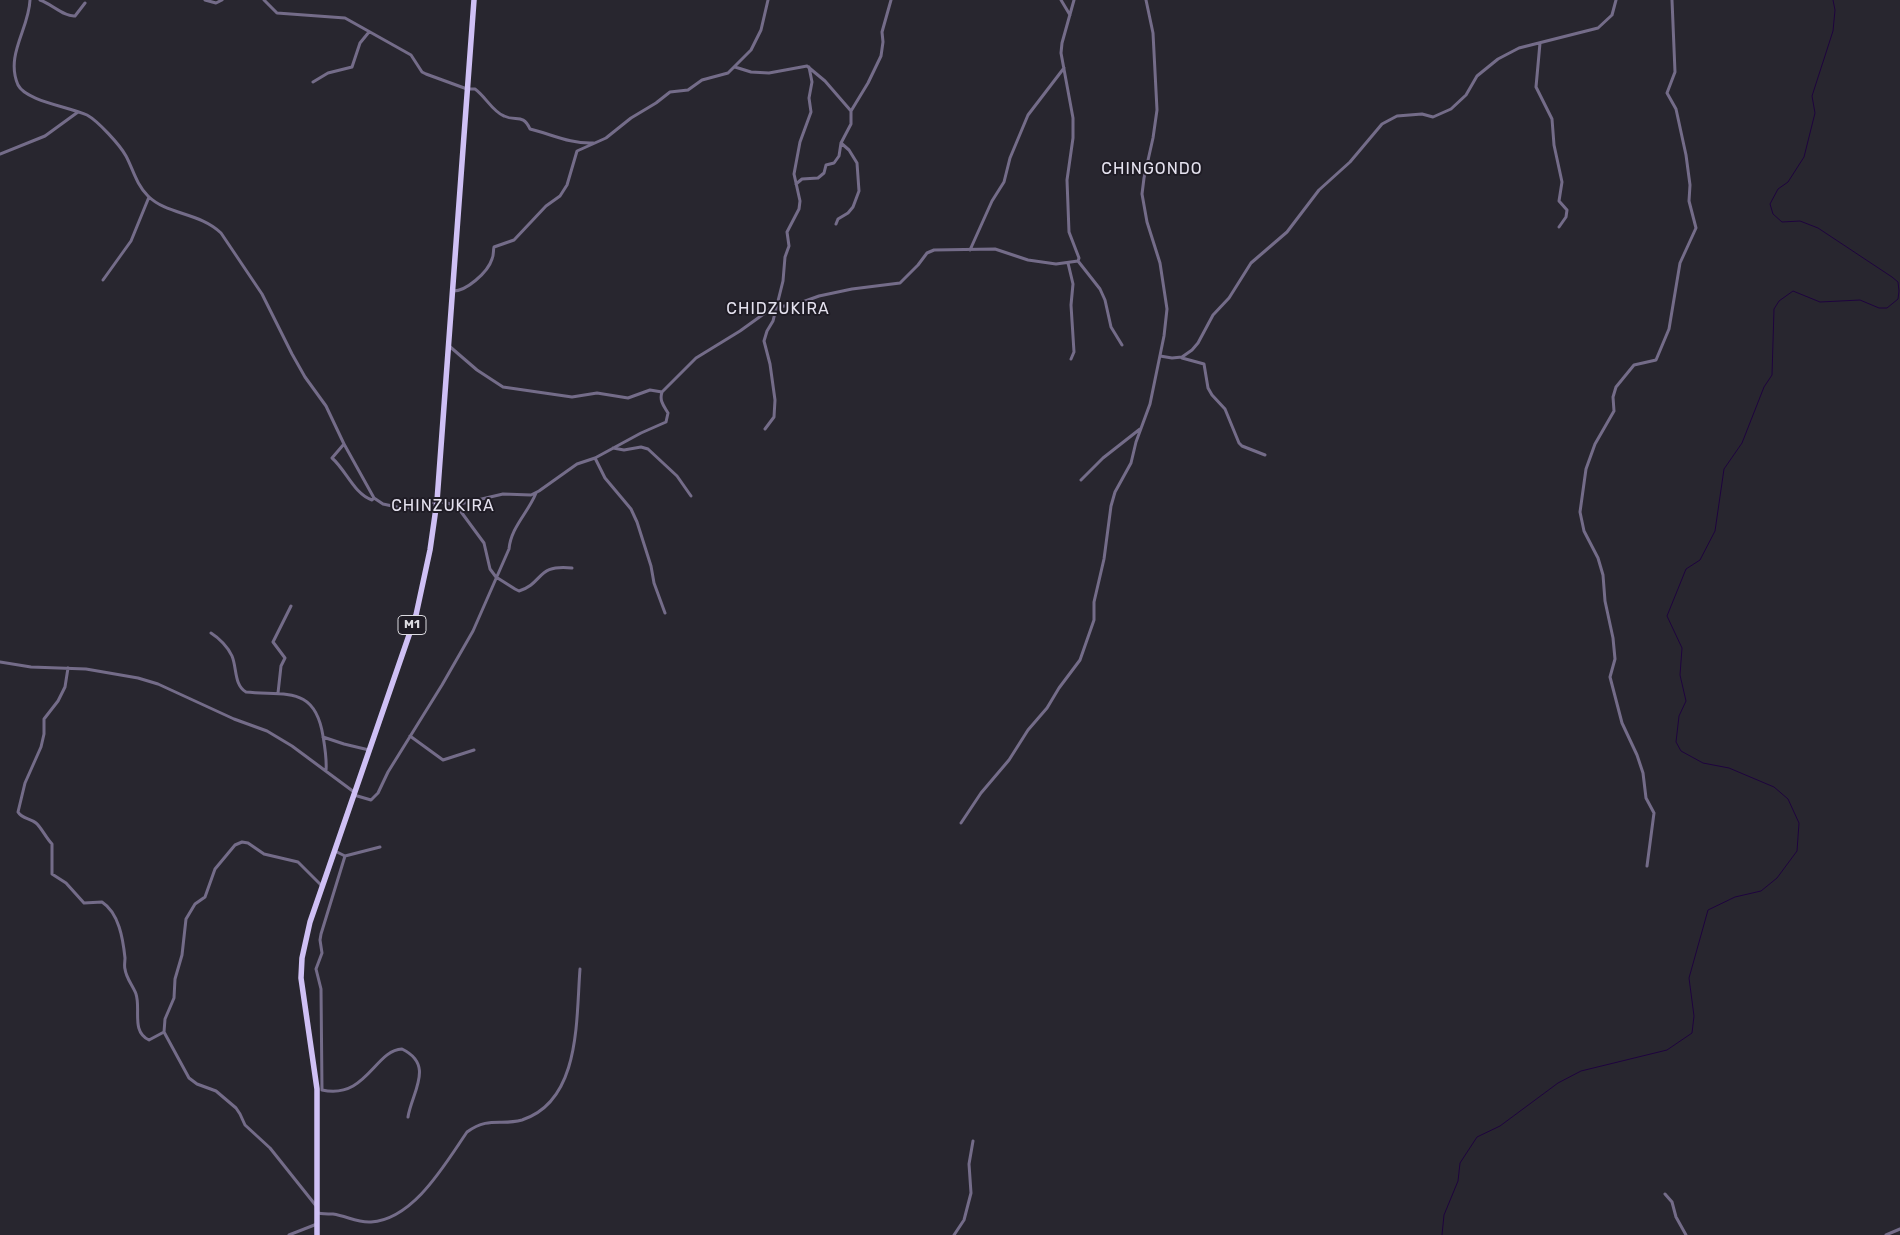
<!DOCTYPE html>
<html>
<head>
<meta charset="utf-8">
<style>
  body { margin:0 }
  canvas { display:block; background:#28262f }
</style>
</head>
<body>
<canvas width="1900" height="1235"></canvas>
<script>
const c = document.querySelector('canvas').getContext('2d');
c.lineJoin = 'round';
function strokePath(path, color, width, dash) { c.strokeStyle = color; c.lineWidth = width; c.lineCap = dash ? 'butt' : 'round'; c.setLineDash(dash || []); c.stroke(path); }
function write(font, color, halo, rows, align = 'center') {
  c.font = font + ' Rubik,sans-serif'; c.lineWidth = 4; c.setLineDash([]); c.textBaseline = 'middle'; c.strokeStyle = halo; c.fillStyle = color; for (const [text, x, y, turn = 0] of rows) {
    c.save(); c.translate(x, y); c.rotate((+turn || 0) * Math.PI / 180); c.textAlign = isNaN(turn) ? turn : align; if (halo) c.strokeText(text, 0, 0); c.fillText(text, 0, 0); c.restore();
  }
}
const stream = new Path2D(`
  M1442 1235 1444 1215 1458 1181 1460 1163 1477 1137 1500 1126 1558 1083 1581 1071 1667 1050 1692 1033 1694 1016 1689 978 1708 910 1735 897 1761 891 1777 878 1797 851 1799 823 1788 799 1774 787 1729 768 1703 763 1681 751 1676 742 1679 716 1686 701 1680 675 1682 648 1667 616 1686 569 1700 560 1715 531 1724 469 1742 443 1764 387 1772 375 1774 309 1779 301 1793 291 1820 302 1860 300 1879 308H1887L1898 299 1899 291 1898 282 1892 277 1818 228 1800 221 1782 222 1773 214 1770 204 1778 189 1788 182 1804 157 1815 113 1812 96 1833 31 1835 10 1833 0`);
const minor = new Path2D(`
  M30 0C29 29 5 55 18 85 26 101 70 107 87 115 98 121 120 145 126 156 133 169 136 184 148 196 167 215 199 212 221 233L262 294 292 354 305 377 326 406 344 444 374 498 383 504 397 507 414 508 437 501 456 505 503 494 531 495 539 491 577 464 595 458 641 433 666 422 668 413C664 406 659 401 662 392L696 358 740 331 772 308 797 304 819 296 852 289 900 283 918 265 927 253 934 250 995 249 1028 260 1056 264 1078 261
  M40 0C52 4 64 17 75 16L85 3
  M205 0 216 3 222 0
  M264 0 277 13 345 18 411 55 422 72 426 74 467 89H475C485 96 493 112 504 116 516 122 523 113 530 129 551 134 570 144 593 143
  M1061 0 1070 15
  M1074 0 1062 43 1061 53 1073 118V138L1067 180 1069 232 1079 258 1078 261 1100 289 1105 300 1111 327 1122 345
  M1540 43 1536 87 1552 119 1554 145 1562 182 1559 201 1567 210 1566 217 1559 227
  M735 67 751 72 769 73 807 66 825 81 851 111V124L841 143 839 156 834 163 826 165 824 173 818 178 802 179 796 184
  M313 82 328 73 352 67 360 43 369 32
  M851 111 868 83 881 56 883 42 882 32 891 0
  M0 154 45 136 78 112
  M836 224 838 219 848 213 853 207 859 191 857 163 849 150 841 143
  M970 250 992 201 1004 182 1010 158 1028 115 1064 68
  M1068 263 1073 284 1071 305 1074 352 1071 359
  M103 280 131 241 149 197
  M452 291C466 292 488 272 492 259 494 255 493 251 494 247L514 240 546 206 560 196 567 185 577 151 606 138 631 118 656 103 670 92 688 90 702 80 728 73 751 50 761 30 768 0
  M448 345 477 370 503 387 572 397 597 393 628 398 650 390 662 392
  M1160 356 1172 358 1182 357 1192 350 1198 343 1213 315 1229 298 1251 263 1287 232 1319 190 1350 162 1382 124 1397 116 1422 114 1433 117 1451 109 1466 95 1477 76 1498 59 1519 48 1598 28 1612 15 1616 0
  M1182 358 1204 364 1208 388 1212 395 1225 409 1239 443 1242 446 1265 455
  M765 429 774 417 775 400 770 364 764 341 767 331 773 321 783 281 785 257 789 246 787 232 799 209 800 201 794 174 800 142 811 112 809 98 812 82 809 67
  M344 444 332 458C346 470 354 494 372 500L374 498
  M613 448 624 450 641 447 648 449 677 476 691 496
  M595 458 605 478 631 509 637 522 651 566 654 583 665 613
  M1081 480 1103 458 1140 429
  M456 505 484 543 490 569 496 577 515 589 519 591C544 583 536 564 572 568
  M211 633C219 638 228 647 232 656 237 668 234 685 246 692 285 696 315 685 323 736 325 748 327 759 326 771
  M0 662 31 667 86 669 138 678 158 684 234 719 267 731 292 746 354 792
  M68 668 65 687 58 701 44 719V734L41 747 25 783 18 812C22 819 30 818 36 823 41 827 46 838 52 844V874L66 883 84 903 102 902C119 913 123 939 125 958 125 961 124 966 125 969 126 978 133 986 136 994 141 1009 131 1032 149 1040L164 1032
  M278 693 281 666 285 658 273 642 291 606
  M410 736 443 760 474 750
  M323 737 344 744 369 750
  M354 795 371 800 378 793 388 772 442 685 473 631 509 549C511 527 528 513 536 493
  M961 823 981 793 1009 760 1028 730 1047 708 1059 688 1080 660 1094 620V602L1104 559 1111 506 1115 492 1131 463 1136 442 1150 404 1164 336 1167 309 1160 263 1147 222 1142 194 1144 178 1153 138 1157 110 1153 33 1146 0
  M335 851 345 856 380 847
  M1647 866 1654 813 1646 798 1643 773 1637 755 1622 723 1610 677 1615 659 1613 638 1605 601 1603 575 1598 558 1584 531 1580 512 1586 469 1595 444 1614 411 1613 397 1616 387 1634 365 1656 360 1669 329 1680 263 1696 228 1689 201 1690 185 1686 155 1676 109 1667 93 1675 72 1672 0
  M322 1090 321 989 316 969 322 953 320 940 321 934 345 856
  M322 1090C366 1100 375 1050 402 1049 435 1065 412 1092 408 1117
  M1665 1194 1672 1202 1676 1217 1686 1235
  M317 1207 270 1148 245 1125 240 1114 236 1108 216 1091 197 1084 189 1078 164 1032 165 1019 174 998 175 979 182 955 186 919 195 904 205 897 215 869 235 845 242 842 248 843 264 854 298 862 322 886
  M318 1213C323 1214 328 1214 333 1214 347 1216 357 1223 371 1222 414 1219 445 1164 467 1132 489 1116 501 1126 522 1120 581 1101 576 1019 580 969
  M289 1235 317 1224
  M954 1235 964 1220 971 1193 969 1164 973 1141
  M1886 1235 1900 1229`);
const trunk = new Path2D(`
  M317 1235V1089L301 978 302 958 310 922 416 615 430 550 437 501 474 0`);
const shields = [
  [412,625,28]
];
const shieldNames = [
  ["M1",412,625]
];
const quarterNames = [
  ["CHINGONDO",1152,169],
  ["CHIDZUKIRA",778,309],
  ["CHINZUKIRA",443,506]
];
strokePath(stream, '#1e033e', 1);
strokePath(minor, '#746c89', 3);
strokePath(trunk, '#cfc0f5', 5.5);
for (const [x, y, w] of shields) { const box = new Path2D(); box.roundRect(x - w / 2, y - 9.5, w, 19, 4); c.fillStyle = '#1f1c25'; c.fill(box); strokePath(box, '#dcdbe1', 1); }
write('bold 12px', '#dcdbe1', null, shieldNames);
c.letterSpacing = '1px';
write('16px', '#e4e1ee', '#1f1c25', quarterNames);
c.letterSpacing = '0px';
</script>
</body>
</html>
